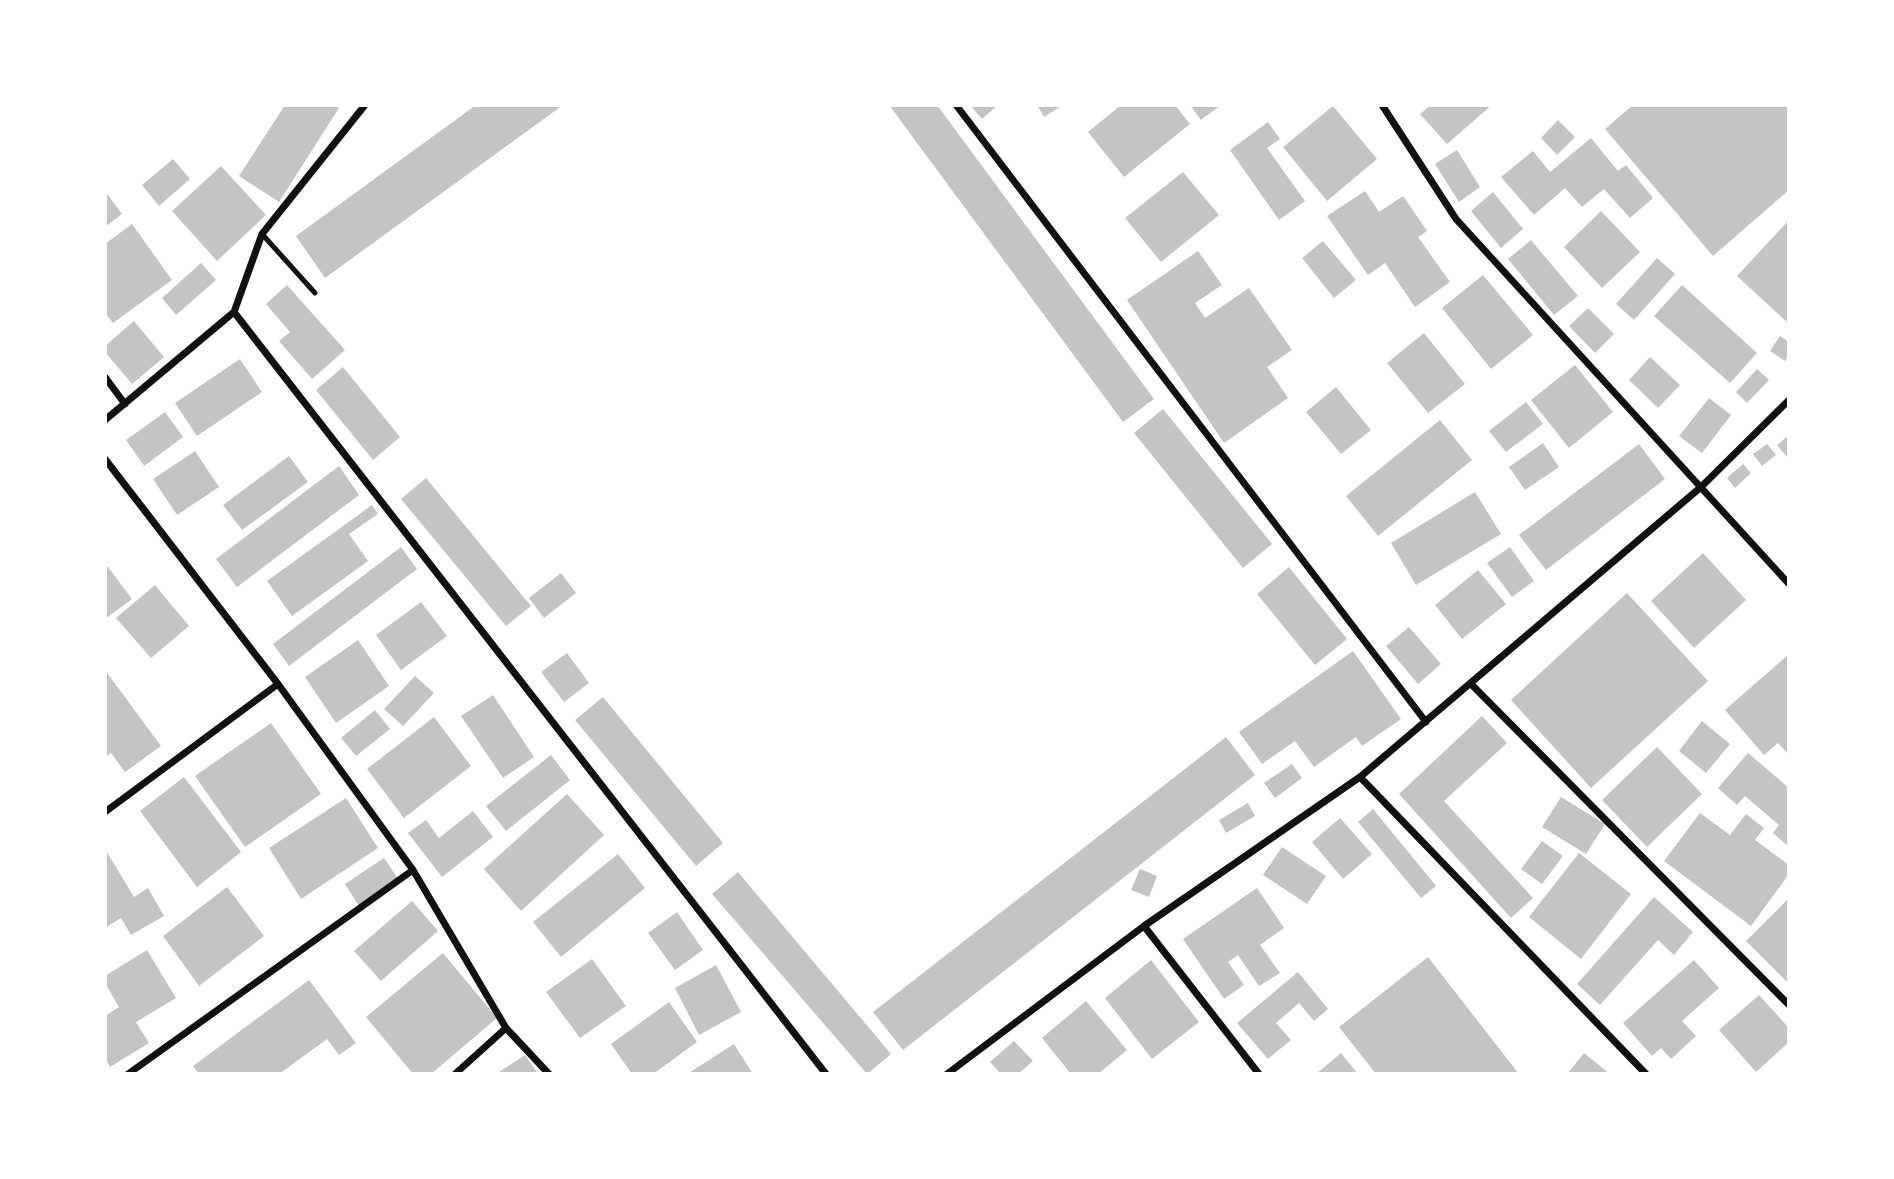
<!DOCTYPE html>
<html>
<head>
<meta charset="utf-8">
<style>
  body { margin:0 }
  #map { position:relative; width:1894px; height:1179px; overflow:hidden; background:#fff; font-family:"Libre Baskerville",serif }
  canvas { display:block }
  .frame { position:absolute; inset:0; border:107px solid #fff; pointer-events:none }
</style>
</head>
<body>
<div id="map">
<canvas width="1894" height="1179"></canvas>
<div class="frame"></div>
</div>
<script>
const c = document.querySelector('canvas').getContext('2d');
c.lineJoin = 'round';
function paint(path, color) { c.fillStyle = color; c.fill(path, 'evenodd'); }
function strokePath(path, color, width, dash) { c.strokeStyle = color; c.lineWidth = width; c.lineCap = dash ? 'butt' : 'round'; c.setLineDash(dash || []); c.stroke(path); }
const building = new Path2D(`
  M285 105H334L339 108 279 202 239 176Z
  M476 105H563L325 278 296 236Z
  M889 105H937L1154 399 1123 422Z
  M970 105H998L982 119Z
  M1037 105H1063L1044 117Z
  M1121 105H1175L1190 124 1124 177 1088 132Z
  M1190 105H1221L1201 120Z
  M1431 105H1492L1447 144 1420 114Z
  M1633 105H1789V190L1713 256 1605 129Z
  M1333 106 1377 159 1327 201 1283 147Z
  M1558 120 1575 137 1557 155 1541 138Z
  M1268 122 1280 139 1267 148 1305 201 1279 220 1230 150Z
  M1591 138 1618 171 1626 165 1653 198 1630 218 1604 189 1582 207 1565 188 1534 215 1501 177 1533 151 1550 172Z
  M1457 150 1480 187 1459 202 1435 164Z
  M173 159 190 179 159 206 142 185Z
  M221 166 266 215 217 261 172 211Z
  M1183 172 1219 215 1161 262 1125 218Z
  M105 191 122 214 105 227Z
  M1365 191 1379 212 1403 196 1427 231 1418 237 1450 282 1415 307 1385 263 1368 275 1327 216Z
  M1493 192 1523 229 1501 248 1471 211Z
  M1601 211 1640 252 1602 288 1564 247Z
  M1789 220V324L1737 276Z
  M132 224 172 280 113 323 105 313V244Z
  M1531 240 1578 296 1554 315 1508 259Z
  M1323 241 1356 280 1334 298 1302 258Z
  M1198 251 1222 285 1195 303 1205 318 1249 288 1292 350 1267 367 1288 398 1224 443 1127 300Z
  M1657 258 1675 274 1634 320 1616 304Z
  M201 263 216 280 176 315 162 298Z
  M1483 275 1533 335 1491 369 1442 308Z
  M287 285 345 350 312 379 279 341 290 332 266 304Z
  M1682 285 1757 353 1730 383 1654 316Z
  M1588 308 1614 334 1595 353 1569 326Z
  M134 321 164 357 132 384 105 352V346Z
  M1424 333 1465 384 1428 413 1387 363Z
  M1780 336 1789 342V356L1785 361 1770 351Z
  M1650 357 1680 385 1658 408 1629 380Z
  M240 359 262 392 197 436 175 403Z
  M1575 365 1613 412 1569 448 1531 400Z
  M343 367 400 437 373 460 316 390Z
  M1757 369 1769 380 1747 403 1736 392Z
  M1336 387 1371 430 1341 454 1306 412Z
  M1709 398 1731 415 1702 453 1679 436Z
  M1526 402 1543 424 1506 452 1489 431Z
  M1163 409 1272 544 1243 568 1134 433Z
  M165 412 183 437 144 466 126 440Z
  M1440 420 1472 460 1378 536 1346 496Z
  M1789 435V455L1787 457 1777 445Z
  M1543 443 1559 467 1525 490 1509 467Z
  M1639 444 1665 479 1546 570 1519 535Z
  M1767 444 1776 455 1762 466 1753 454Z
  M195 451 219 487 177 515 153 479Z
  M289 456 308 482 242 530 223 505Z
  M1743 464 1751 473 1735 488 1727 478Z
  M339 466 359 495 237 587 216 559Z
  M426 478 531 606 506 626 401 499Z
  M1475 492 1501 534 1416 585 1391 543Z
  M372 505 378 514 349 534 368 561 292 616 267 581Z
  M401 547 417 569 289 666 273 644Z
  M1510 547 1534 581 1512 597 1487 563Z
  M1703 553 1746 600 1694 648 1651 601Z
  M105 563 132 599 105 619Z
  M1289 567 1347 639 1315 665 1257 594Z
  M1478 570 1506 604 1462 639 1435 605Z
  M561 573 576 593 544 618 529 598Z
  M155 585 189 626 151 658 116 618Z
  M1627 593 1708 681 1591 788 1511 700Z
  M421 602 447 636 401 670 376 635Z
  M1409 627 1441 664 1418 684 1386 646Z
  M358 640 389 686 336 723 305 677Z
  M1353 651 1401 719 1362 746 1356 737 1314 767 1295 741 1262 764 1239 732Z
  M567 653 589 683 564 702 541 672Z
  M1789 654V755L1778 743 1764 755 1725 710Z
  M105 670 161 746 125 772 111 753 105 757Z
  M415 676 434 693 403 726 384 709Z
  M493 695 534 757 503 778 461 716Z
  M603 697 723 843 696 866 575 720Z
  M375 710 390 729 356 756 341 738Z
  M1482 716 1507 743 1444 801 1533 898 1511 918 1399 794Z
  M434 717 471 766 404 818 367 769Z
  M1702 721 1730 744 1706 773 1679 751Z
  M271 723 321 794 245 847 195 776Z
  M1226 737 1255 775 903 1050 873 1012Z
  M1657 747 1702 794 1647 847 1602 800Z
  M1748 753 1789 788V847L1773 833 1779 825 1745 796 1737 805 1718 788Z
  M551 755 570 780 506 831 486 806Z
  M1292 764 1302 778 1275 798 1264 783Z
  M184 777 241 852 197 887 140 811Z
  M567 794 604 835 521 911 484 869Z
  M1561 797 1605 824 1586 854 1542 827Z
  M346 798 378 848 301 899 269 848Z
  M1248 803 1255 816 1226 833 1219 820Z
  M1373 809 1436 886 1421 898 1358 822Z
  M473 811 493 837 442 877 408 833 426 820 439 838Z
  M1700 813 1730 835 1746 814 1764 828 1755 840 1789 865V874L1751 926 1664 861Z
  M1340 818 1372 854 1343 879 1312 842Z
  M1542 841 1563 856 1542 884 1521 869Z
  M1282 847 1326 876 1307 904 1263 875Z
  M105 849 134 897 148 888 164 916 131 935 121 918 105 928Z
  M1579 853 1631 894 1581 959 1529 917Z
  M618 854 645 888 561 957 533 922Z
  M384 858 399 880 359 906 345 884Z
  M1140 869 1157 876 1149 897 1131 890Z
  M738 872 891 1054 867 1074 712 894Z
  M227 887 264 936 199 986 163 936Z
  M1257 888 1284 928 1260 945 1280 973 1259 986 1238 955 1228 962 1244 985 1224 999 1183 939Z
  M1654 897 1693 932 1674 955 1658 940 1600 1005 1577 984Z
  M1788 899 1789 900V984L1746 941Z
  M412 901 438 931 381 981 354 951Z
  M677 912 703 950 675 970 648 933Z
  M147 950 176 998 136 1022 149 1043 110 1067 105 1058V1016L119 1007 105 983V976Z
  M443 953 497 1018 431 1074H413L366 1017Z
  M1428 957 1519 1074H1376L1339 1027Z
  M592 959 626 1006 580 1038 546 992Z
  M1151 960 1199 1022 1152 1059 1105 998Z
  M1694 960 1719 988 1682 1021 1696 1036 1671 1059 1661 1048 1652 1056 1623 1023Z
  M716 965 741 1012 699 1035 675 988Z
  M1298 972 1328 1009 1314 1021 1299 1003 1276 1023 1291 1040 1268 1059 1237 1023Z
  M309 980 356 1043 339 1055 327 1039 279 1074H199L193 1066Z
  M1759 995 1789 1028V1042L1756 1072 1719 1030Z
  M1086 1001 1127 1050 1098 1074H1071L1042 1038Z
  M669 1002 697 1042 653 1074H632L611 1044Z
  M1014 1041 1033 1061 1018 1074H1001L990 1062Z
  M734 1044 753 1074H687Z
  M1341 1053 1358 1074H1316Z
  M1584 1053 1610 1074H1567Z
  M525 1055 538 1074H496Z`);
const service = new Path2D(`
  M262 234 315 293`);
const minor = new Path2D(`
  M956 105 1426 722
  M1382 105 1456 219 1789 584
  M234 312 826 1074
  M105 377 125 404
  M105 420 234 312 262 234 365 105
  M105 459 278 684 413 870 506 1028 549 1074
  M1472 685 1789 1005
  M1360 777 1646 1074
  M105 812 278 684
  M1144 926 1259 1074
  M128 1074 413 870
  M455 1074 506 1028
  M947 1074 1144 926 1360 777 1701 487 1789 400`);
paint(building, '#c4c4c4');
strokePath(service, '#111', 5);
strokePath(minor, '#111', 7);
</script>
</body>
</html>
